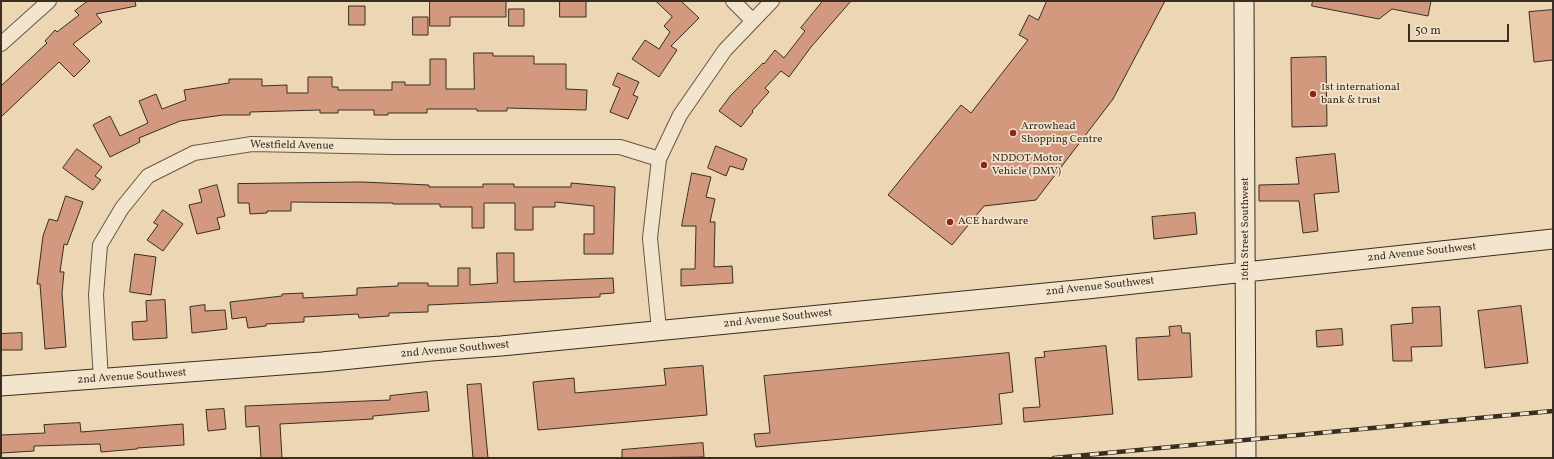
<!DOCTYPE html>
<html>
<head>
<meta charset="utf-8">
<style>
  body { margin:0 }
  #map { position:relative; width:1554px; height:459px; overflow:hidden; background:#ecd6b3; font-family:Vollkorn,serif }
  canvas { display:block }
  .frame { position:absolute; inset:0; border:2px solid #382e21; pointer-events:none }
  .scale { position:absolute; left:1408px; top:24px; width:101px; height:18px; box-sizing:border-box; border:2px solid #382e21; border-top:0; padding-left:5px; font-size:12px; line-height:14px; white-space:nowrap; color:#382e21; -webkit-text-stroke:3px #f3e4ce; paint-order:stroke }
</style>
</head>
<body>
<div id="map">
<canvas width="1554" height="459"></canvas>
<div class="frame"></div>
<div class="scale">50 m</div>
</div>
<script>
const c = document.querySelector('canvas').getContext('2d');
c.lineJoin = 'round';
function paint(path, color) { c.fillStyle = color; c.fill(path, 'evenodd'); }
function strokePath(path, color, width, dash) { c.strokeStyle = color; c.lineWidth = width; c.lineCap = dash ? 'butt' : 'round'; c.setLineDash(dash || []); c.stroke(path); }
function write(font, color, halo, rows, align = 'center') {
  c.font = font + ' Vollkorn,serif'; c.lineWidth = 3.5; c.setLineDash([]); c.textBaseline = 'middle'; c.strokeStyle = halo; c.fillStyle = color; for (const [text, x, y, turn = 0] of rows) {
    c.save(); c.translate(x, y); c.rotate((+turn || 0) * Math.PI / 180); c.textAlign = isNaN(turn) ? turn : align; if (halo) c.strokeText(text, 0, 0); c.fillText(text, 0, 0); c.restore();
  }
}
const building = new Path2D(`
  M88 1H135L136 6 96 14 102 22 73 44 90 61 74 77 59 62 1 117V86L47 43 45 41 55 30 57 32 79 15 75 11Z
  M430 1H506V17H450V26H430Z
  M560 1H586V17H560Z
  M656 1H681L699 18 671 46 677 50 659 77 632 59 645 40 659 49 670 32 664 26 672 17Z
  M823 1H851L811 47 789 77 781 71 765 88 769 92 752 111 753 112 741 127 719 111 731 95 763 63 764 64 775 50 784 58 805 31 801 28Z
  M1047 1H1165L1113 99 1036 200 984 206 952 245 888 195 961 105 971 113 1028 40 1019 35 1029 15 1038 20Z
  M1313 1H1431L1428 16 1392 9 1379 19 1312 6Z
  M349 6H365V25H349Z
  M509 9H524V26H509Z
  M1553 10V60L1534 62 1529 12Z
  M413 17H428V35H413Z
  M474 53H493V56H534V64H566V89L587 90 586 110 507 108V111H477V109H427V113H388V115H374V110H338V113H320V110L250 112V115H223L180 121 139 138 140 142 110 157 93 125 110 116 120 136 148 123 139 101 156 94 162 109 186 100 184 90 229 83V79H262V86L287 85V93H308V77H332V87H338V90H392V82H405V85H430V59H446V89H474Z
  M1326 57 1327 126 1292 127 1291 58Z
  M618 73 639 82 633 95 638 97 628 119 610 112 620 88 613 85Z
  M716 146 747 159 743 170 730 166 726 176 708 168Z
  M77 149 102 167 95 176 101 180 93 190 63 168Z
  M1335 154 1339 192 1314 194 1318 231 1303 233 1299 201H1259V185L1299 184 1296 158Z
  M692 173 711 177 706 197 715 199 710 222H715L714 267 732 266 733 283 681 286V269H695L696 226H682Z
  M362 182 429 185V187H483V184H514V187H571V183L615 187 613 254H584V234H594V206L555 202V207H533V230H515V203H484V228H472V207H440V204H393V203L291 202V211H267V213L250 214 249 203H238V184Z
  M217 185 225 216 217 218 220 229 197 234 189 205 202 202 199 190Z
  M66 196 83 202 67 245 64 244 60 272H64L62 293 66 347 45 349 40 284H37L43 236 49 219 57 221Z
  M163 210 183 224 163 251 147 240 158 225 154 223Z
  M1195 213 1197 234 1154 239 1152 217Z
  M497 253H514V282L613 278 614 293 600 294V297L428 305V312L389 313V316L359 318 358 314 304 317V322L266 324V326L248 328 246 317 232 319 230 302 282 296V294L303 293V298L357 295V288L398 286V283H428V286H458V268H470V285L497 283Z
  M135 254 156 257 151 295 130 292Z
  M165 300 167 338 133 340 132 322 147 321 146 301Z
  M205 305V311L225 310 227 329 192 333 190 307Z
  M1521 306 1528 363 1485 368 1478 311Z
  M1440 307 1442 346 1411 347 1412 361H1393L1391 325 1413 323 1412 308Z
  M1181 326 1182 333H1190L1192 377 1138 380 1136 338 1170 336 1169 327Z
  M1342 329 1343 345 1317 347 1316 331Z
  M22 333V350H1V334Z
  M1106 346 1113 414 1024 422 1023 408 1040 407 1035 358 1045 357 1044 352Z
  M1009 353 1013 392 999 394 1002 424 756 447 754 434 770 433 764 376Z
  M703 366 707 415 538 430 533 382 574 378 575 393 666 385 664 369Z
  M481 384 488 458H473L467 385Z
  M427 392 429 411 373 416V419L280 424 282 458H261L259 426 246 427 245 406 390 400V396Z
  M224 409 226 429 208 431 206 410Z
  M80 423 81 432 183 424 184 445 137 448V449L101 452 100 444 34 446V451L1 453V435L45 433 44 425Z
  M703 443 704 457 622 458V450Z`);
const street = new Path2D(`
  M733 1 752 20
  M1 44 49 1
  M659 330 650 238 659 159 680 115 725 50 772 1
  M101 380 96 295 100 245 122 208 148 176 194 153 252 144 393 147H620L659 159`);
const secondary = new Path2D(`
  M1244 1 1246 458
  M1 386 322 362 431 351 501 346 1087 289 1553 239`);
const rail = new Path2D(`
  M1054 458 1553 411`);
const markers = [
  [1313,94,4,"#8f2418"],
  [1013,133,4,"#8f2418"],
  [984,165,4,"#8f2418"],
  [950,222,4,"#8f2418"]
];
const poiNames = [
  ["1st international",1321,88],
  ["bank & trust",1321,101],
  ["Arrowhead",1021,127],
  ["Shopping Centre",1021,140],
  ["NDDOT Motor",992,159],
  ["Vehicle (DMV)",992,172],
  ["ACE hardware",958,222]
];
const streetNames = [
  ["Westfield Avenue",292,146,1],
  ["16th Street Southwest",1246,229,-90],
  ["2nd Avenue Southwest",1422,253,-6],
  ["2nd Avenue Southwest",1100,287,-6],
  ["2nd Avenue Southwest",778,319,-6],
  ["2nd Avenue Southwest",455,350,-5],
  ["2nd Avenue Southwest",132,377,-4]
];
paint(building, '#d3997e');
strokePath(building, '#382e21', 1);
strokePath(street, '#655846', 16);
strokePath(secondary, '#382e21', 21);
strokePath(street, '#f3e4ce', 14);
strokePath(secondary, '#f3e4ce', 19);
strokePath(rail, '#382e21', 4.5);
strokePath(rail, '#f3e4ce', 3, [9]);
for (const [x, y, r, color] of markers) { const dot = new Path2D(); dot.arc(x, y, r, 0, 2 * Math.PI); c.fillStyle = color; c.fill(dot); strokePath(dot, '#f3e4ce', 1.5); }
write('11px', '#382e21', '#f3e4ce', poiNames, 'left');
write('11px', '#382e21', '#f3e4ce', streetNames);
</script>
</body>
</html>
